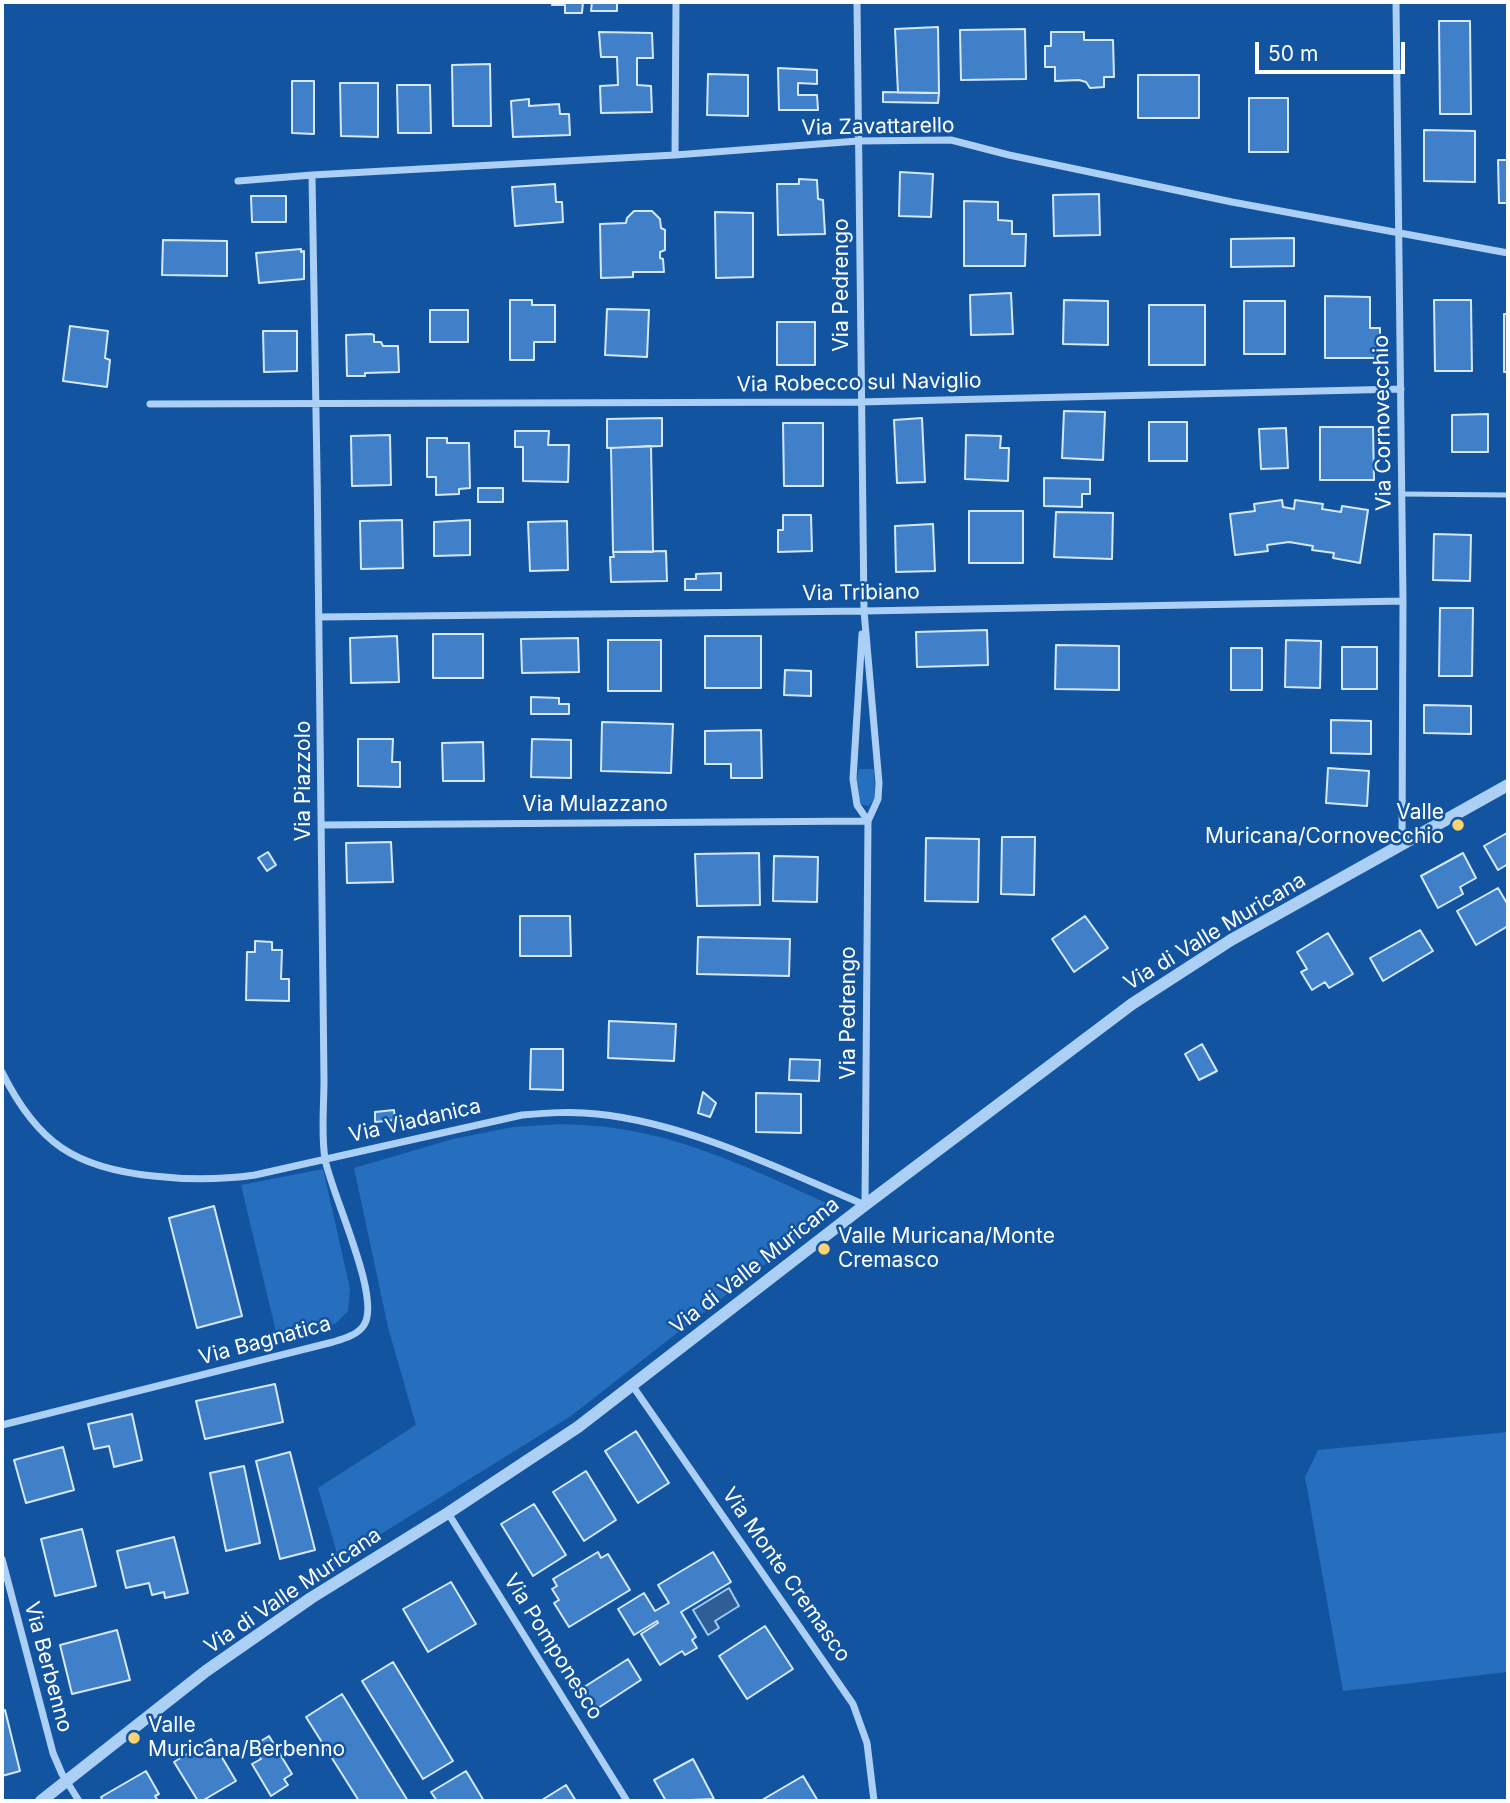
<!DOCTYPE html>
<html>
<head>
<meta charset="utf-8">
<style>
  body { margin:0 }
  #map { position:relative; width:1510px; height:1803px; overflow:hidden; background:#1354a1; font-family:Inter,sans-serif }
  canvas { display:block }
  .frame { position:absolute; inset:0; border:4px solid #fff; pointer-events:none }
  .scale { position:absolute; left:1255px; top:42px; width:150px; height:32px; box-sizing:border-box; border:4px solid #fff; border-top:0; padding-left:9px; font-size:21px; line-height:24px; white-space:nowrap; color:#fff; -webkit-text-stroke:5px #1354a1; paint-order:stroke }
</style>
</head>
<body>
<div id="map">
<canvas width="1510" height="1803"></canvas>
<div class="frame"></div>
<div class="scale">50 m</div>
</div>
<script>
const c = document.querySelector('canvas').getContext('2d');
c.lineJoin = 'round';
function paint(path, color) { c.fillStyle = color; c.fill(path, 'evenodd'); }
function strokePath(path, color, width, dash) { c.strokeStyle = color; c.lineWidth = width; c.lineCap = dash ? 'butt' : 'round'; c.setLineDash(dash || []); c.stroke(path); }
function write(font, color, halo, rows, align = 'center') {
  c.font = font + ' Inter,sans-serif'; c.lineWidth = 5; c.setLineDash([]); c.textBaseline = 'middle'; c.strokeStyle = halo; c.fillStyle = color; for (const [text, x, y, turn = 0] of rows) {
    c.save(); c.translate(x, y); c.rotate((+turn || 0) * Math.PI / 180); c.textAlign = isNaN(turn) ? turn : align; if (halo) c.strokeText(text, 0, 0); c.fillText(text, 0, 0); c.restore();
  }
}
const green = new Path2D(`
  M859 769H874L875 799 868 806 859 804 856 780Z
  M562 1124C584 1125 605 1126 627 1130 701 1143 769 1177 837 1208L571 1416 339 1560 318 1488 416 1425 388 1327 354 1168 453 1139 513 1127Z
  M323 1169 350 1289 348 1311 335 1324 277 1336 241 1185Z
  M1508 1432V1672L1343 1691 1305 1477 1318 1450Z`);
const water = new Path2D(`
  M729 1588 739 1606 715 1621 719 1628 708 1635 693 1610Z`);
const building = new Path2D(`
  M552 2H583L582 13H565V5H552Z
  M592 2H617V11H591Z
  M1439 21H1470L1471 114H1440Z
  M938 27 939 93H898L895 29Z
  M1025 29 1026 79 961 80 960 30Z
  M599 32 652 33 653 58H637V85L651 86 652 112 601 113 600 86 618 85 617 57H601Z
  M1051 32H1084V40H1113L1114 77H1104V87L1090 88 1086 82 1079 80 1055 81V67H1045V46H1051Z
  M490 64 491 126H453L452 65Z
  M778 68 817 70V84L798 83V95H817L818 110H779Z
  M708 74 748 75V116L707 115Z
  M1138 75H1199V118H1138Z
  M292 81H314V134L292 133Z
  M340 83H378V137L341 136Z
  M397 85H430L431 133H398Z
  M883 92 939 93 938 103 883 102Z
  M1249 98H1288V152H1249Z
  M529 99V106L559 104 560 114H569L570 135 513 137 511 101Z
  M1424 130 1475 131V182L1424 181Z
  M1498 160H1508V203H1499Z
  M900 172 933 174 931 217 899 216Z
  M799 179 817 180 818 199 823 200 825 234 778 235 777 184H799Z
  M555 184 556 202H562L563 222 515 226 512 187Z
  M1099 194 1100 235 1054 236 1053 195Z
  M251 196H286V222H252Z
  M964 201 998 202V220L1012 221V234H1026L1025 266H964Z
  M634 211H652L660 219 661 228 665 230V250L660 252V258L663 259 664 272H633V277L601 278 600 224 626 223 627 218Z
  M715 212 753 213V277L716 278Z
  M1294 238V266L1231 267V239Z
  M163 240 227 241V276L162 275Z
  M301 249V252L304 251V279L259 283 256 253Z
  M1011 293 1013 334 971 335 970 295Z
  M1325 296 1370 297V328H1380V358H1325Z
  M510 300H532V305H555V342H534V360H510Z
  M1064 300 1108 301V345L1063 344Z
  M1434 300H1471L1472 371H1435Z
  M1244 301H1285V354H1244Z
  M1149 305H1205V365H1149Z
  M607 309 649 310 647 357 605 355Z
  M430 310H468V342H430Z
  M1504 314H1508V372H1504Z
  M777 322H815V365H777Z
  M70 326 108 331 105 358 110 360 107 387 63 381Z
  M263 331H297V371L264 372Z
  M371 334 374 335V342H381L383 346H398L399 372 365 373V376H347L346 335Z
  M1064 411 1105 412 1103 460 1062 458Z
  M1488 414V452H1452V415Z
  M662 418V446L607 448V419Z
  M922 418 925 482 897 483 894 420Z
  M1149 422H1187V461H1149Z
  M783 423H823V486H784Z
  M1320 427H1373L1374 480H1320Z
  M1286 428 1288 468 1261 469 1259 429Z
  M515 431H549L548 445H569L568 482 523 481V447H515Z
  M390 435 391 485 352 486 351 436Z
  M966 435 1001 436 1000 448H1009L1008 481 965 479Z
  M427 438H447V443H469L470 488 459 489V494L436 495V477H427Z
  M651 446 653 552H613L611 448Z
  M1044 478 1090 479V494H1082V507L1044 506Z
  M478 488H503V502H478Z
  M1282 500 1283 507 1294 509 1295 500 1323 504 1322 509 1341 512 1342 506 1368 510 1360 563 1333 558 1334 553 1312 550 1313 546 1289 542 1267 545 1268 551 1235 555 1230 514 1255 511 1254 504Z
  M969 511H1023V563H969Z
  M1056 512 1113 513 1112 559 1054 557Z
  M783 515H811L812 551 778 552V530H783Z
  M402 520 403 568 361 569 360 521Z
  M470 520V555L434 556V522Z
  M567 521 568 570 530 571 528 522Z
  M933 524 935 571 896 572 895 526Z
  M1434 534 1471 535 1470 581 1433 580Z
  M666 551 667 581 611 582 610 557H614L613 552Z
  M721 573V590H685V579H696V574Z
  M1440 608H1473L1472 676H1439Z
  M987 630 988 665 917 667 916 632Z
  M433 634H483V678H433Z
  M397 636 399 682 351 683 350 638Z
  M705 636H761V688H705Z
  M578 638 579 672 522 673 521 639Z
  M608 640H661V691H608Z
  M1286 640 1321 641 1320 688 1285 687Z
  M1056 645 1119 646V690L1055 689Z
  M1342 647H1377V689H1342Z
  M1231 648H1262V690H1231Z
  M785 670 811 671V696L784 695Z
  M531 697 559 698V704H569V714H531Z
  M1424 705 1471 706V734L1424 733Z
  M1331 720 1371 721V754L1331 753Z
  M602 722 673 724 671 773 601 771Z
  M761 730 762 778H731V764H705V731Z
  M358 739H393L392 762H400V787L358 786Z
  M532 739 571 740V778L531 777Z
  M483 742 484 781H443L442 743Z
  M1328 768 1369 771 1367 806 1326 803Z
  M1507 833 1508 864 1498 870 1484 846Z
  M1002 837H1035L1034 895 1001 894Z
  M926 838 979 839 978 902 925 901Z
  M391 842 393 882 347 883 346 843Z
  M268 852 276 865 267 871 258 858Z
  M759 853 760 905 697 906 695 854Z
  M1463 853 1476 878 1460 887 1463 894 1438 908 1421 876Z
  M774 856 818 857 817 902 773 901Z
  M1498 888 1508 905V926L1476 945 1457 911Z
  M520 916H570L571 956H520Z
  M1085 916 1108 948 1074 972 1052 939Z
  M1420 930 1433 951 1383 981 1370 958Z
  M1328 933 1353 974 1329 988 1325 982 1312 990 1301 972 1307 969 1297 952Z
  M698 937 790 939 789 976 697 974Z
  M255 941 272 942V950H282L281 979H289V1001L246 1000 247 952H255Z
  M609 1021 676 1024 674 1061 608 1058Z
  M1202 1044 1217 1071 1199 1080 1185 1054Z
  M531 1049H563V1090L530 1089Z
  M790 1059 820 1060 819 1081 789 1080Z
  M703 1092 716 1103 710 1117 698 1113Z
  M756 1093 801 1094V1133L756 1132Z
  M394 1110 395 1120 375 1122V1112Z
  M214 1206 242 1316 197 1328 169 1218Z
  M275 1384 283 1422 205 1439 196 1401Z
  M132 1414 142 1460 114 1467 109 1446 94 1449 88 1424Z
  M636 1431 669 1483 638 1503 605 1451Z
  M63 1447 74 1490 26 1503 14 1460Z
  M290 1452 315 1550 280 1559 256 1461Z
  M244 1466 260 1543 226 1551 210 1473Z
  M586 1471 616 1520 584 1541 553 1492Z
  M534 1504 566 1555 533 1576 501 1524Z
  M82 1529 96 1586 55 1596 41 1539Z
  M174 1537 188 1593 165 1598 164 1592 152 1595 149 1583 126 1588 117 1551Z
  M598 1552 601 1558 608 1554 630 1590 569 1627 554 1603 559 1600 552 1589 557 1586 553 1579Z
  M713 1552 731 1582 681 1612 696 1637 692 1640 697 1648 685 1655 682 1651 660 1665 641 1634 658 1623 657 1621 634 1635 618 1609 644 1593 655 1611 669 1603 658 1585Z
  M451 1582 476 1624 428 1652 403 1609Z
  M765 1626 793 1669 747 1699 719 1656Z
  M117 1630 130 1680 72 1694 60 1645Z
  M628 1659 641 1680 595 1710 581 1689Z
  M393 1662 453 1761 423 1779 362 1681Z
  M342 1694 408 1801H359L306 1717Z
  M5 1710 20 1771 2 1776V1711Z
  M269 1736 292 1774 284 1779 288 1785 271 1796 252 1764 261 1759 253 1746Z
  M211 1739 236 1781 202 1801H198L174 1762Z
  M693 1759 714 1799 666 1801 654 1780Z
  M146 1771 159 1794 155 1796 158 1801H103L101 1797Z
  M466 1771 484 1801H437L431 1792Z
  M803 1776 818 1801H763L762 1800Z
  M566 1785 576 1801H542V1800Z`);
const service = new Path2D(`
  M1402 494 1508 495`);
const minor = new Path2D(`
  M1396 2 1403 601 1402 844
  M675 155 676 2
  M238 181 312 175 675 155 858 141 951 140 1009 155 1232 202 1508 253
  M150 404 860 402 1401 389
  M320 617 864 611 1403 601
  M862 634 853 779 857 805 868 821
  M322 825 868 821
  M2 1072C37 1143 75 1168 153 1176 188 1180 220 1180 255 1175L522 1115C547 1113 572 1111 597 1114 687 1123 782 1170 865 1205L868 821 878 799 879 783 864 611 857 2
  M632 1385 853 1704 867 1743 874 1801
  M2 1425 333 1342C343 1339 358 1335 364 1325 382 1298 331 1193 325 1159 321 1134 324 1105 324 1081 321 778 318 477 312 175
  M448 1513 627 1801
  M2 1559 53 1753 62 1774 79 1801`);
const tertiary = new Path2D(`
  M41 1801 206 1671 311 1598 448 1513 578 1427 865 1205 1132 1004 1231 940 1508 785`);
const markers = [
  [1458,825,7,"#ffd270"],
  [824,1249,7,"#ffd270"],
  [134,1738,7,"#ffd270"]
];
const streetNames = [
  ["Via Zavattarello",878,127,-1],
  ["Via Pedrengo",842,285,-90],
  ["Via Robecco sul Naviglio",859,383,-1],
  ["Via Cornovecchio",1383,423,-91],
  ["Via Tribiano",861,593,-1],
  ["Via Piazzolo",304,781,-90],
  ["Via Mulazzano",595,805],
  ["Via di Valle Muricana",1215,932,-31],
  ["Via Pedrengo",849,1013,-90],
  ["Via Viadanica",415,1121,-13],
  ["Via di Valle Muricana",755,1266,-38],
  ["Via Bagnatica",265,1341,-15],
  ["Via Monte Cremasco",786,1575,55],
  ["Via di Valle Muricana",293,1591,-34],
  ["Via Pomponesco",553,1647,58],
  ["Via Berbenno",48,1667,75]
];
const poiNames = [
  ["Valle",1444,813,"right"],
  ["Muricana/Cornovecchio",1444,837,"right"],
  ["Valle Muricana/Monte",838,1237],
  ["Cremasco",838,1261],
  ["Valle",148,1726],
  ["Muricana/Berbenno",148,1750]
];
paint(green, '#266fbf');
paint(water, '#2f5e96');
strokePath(water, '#9ecaf7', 2);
paint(building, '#4080c9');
strokePath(building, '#d5e8fe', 2);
strokePath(service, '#accff5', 5);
strokePath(minor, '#accff5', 7);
strokePath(tertiary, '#accff5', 12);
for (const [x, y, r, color] of markers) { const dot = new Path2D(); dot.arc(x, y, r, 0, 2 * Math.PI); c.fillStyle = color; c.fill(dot); strokePath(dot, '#1354a1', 2.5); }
write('21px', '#fff', '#1354a1', streetNames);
write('21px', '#fff', '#1354a1', poiNames, 'left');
</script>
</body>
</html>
